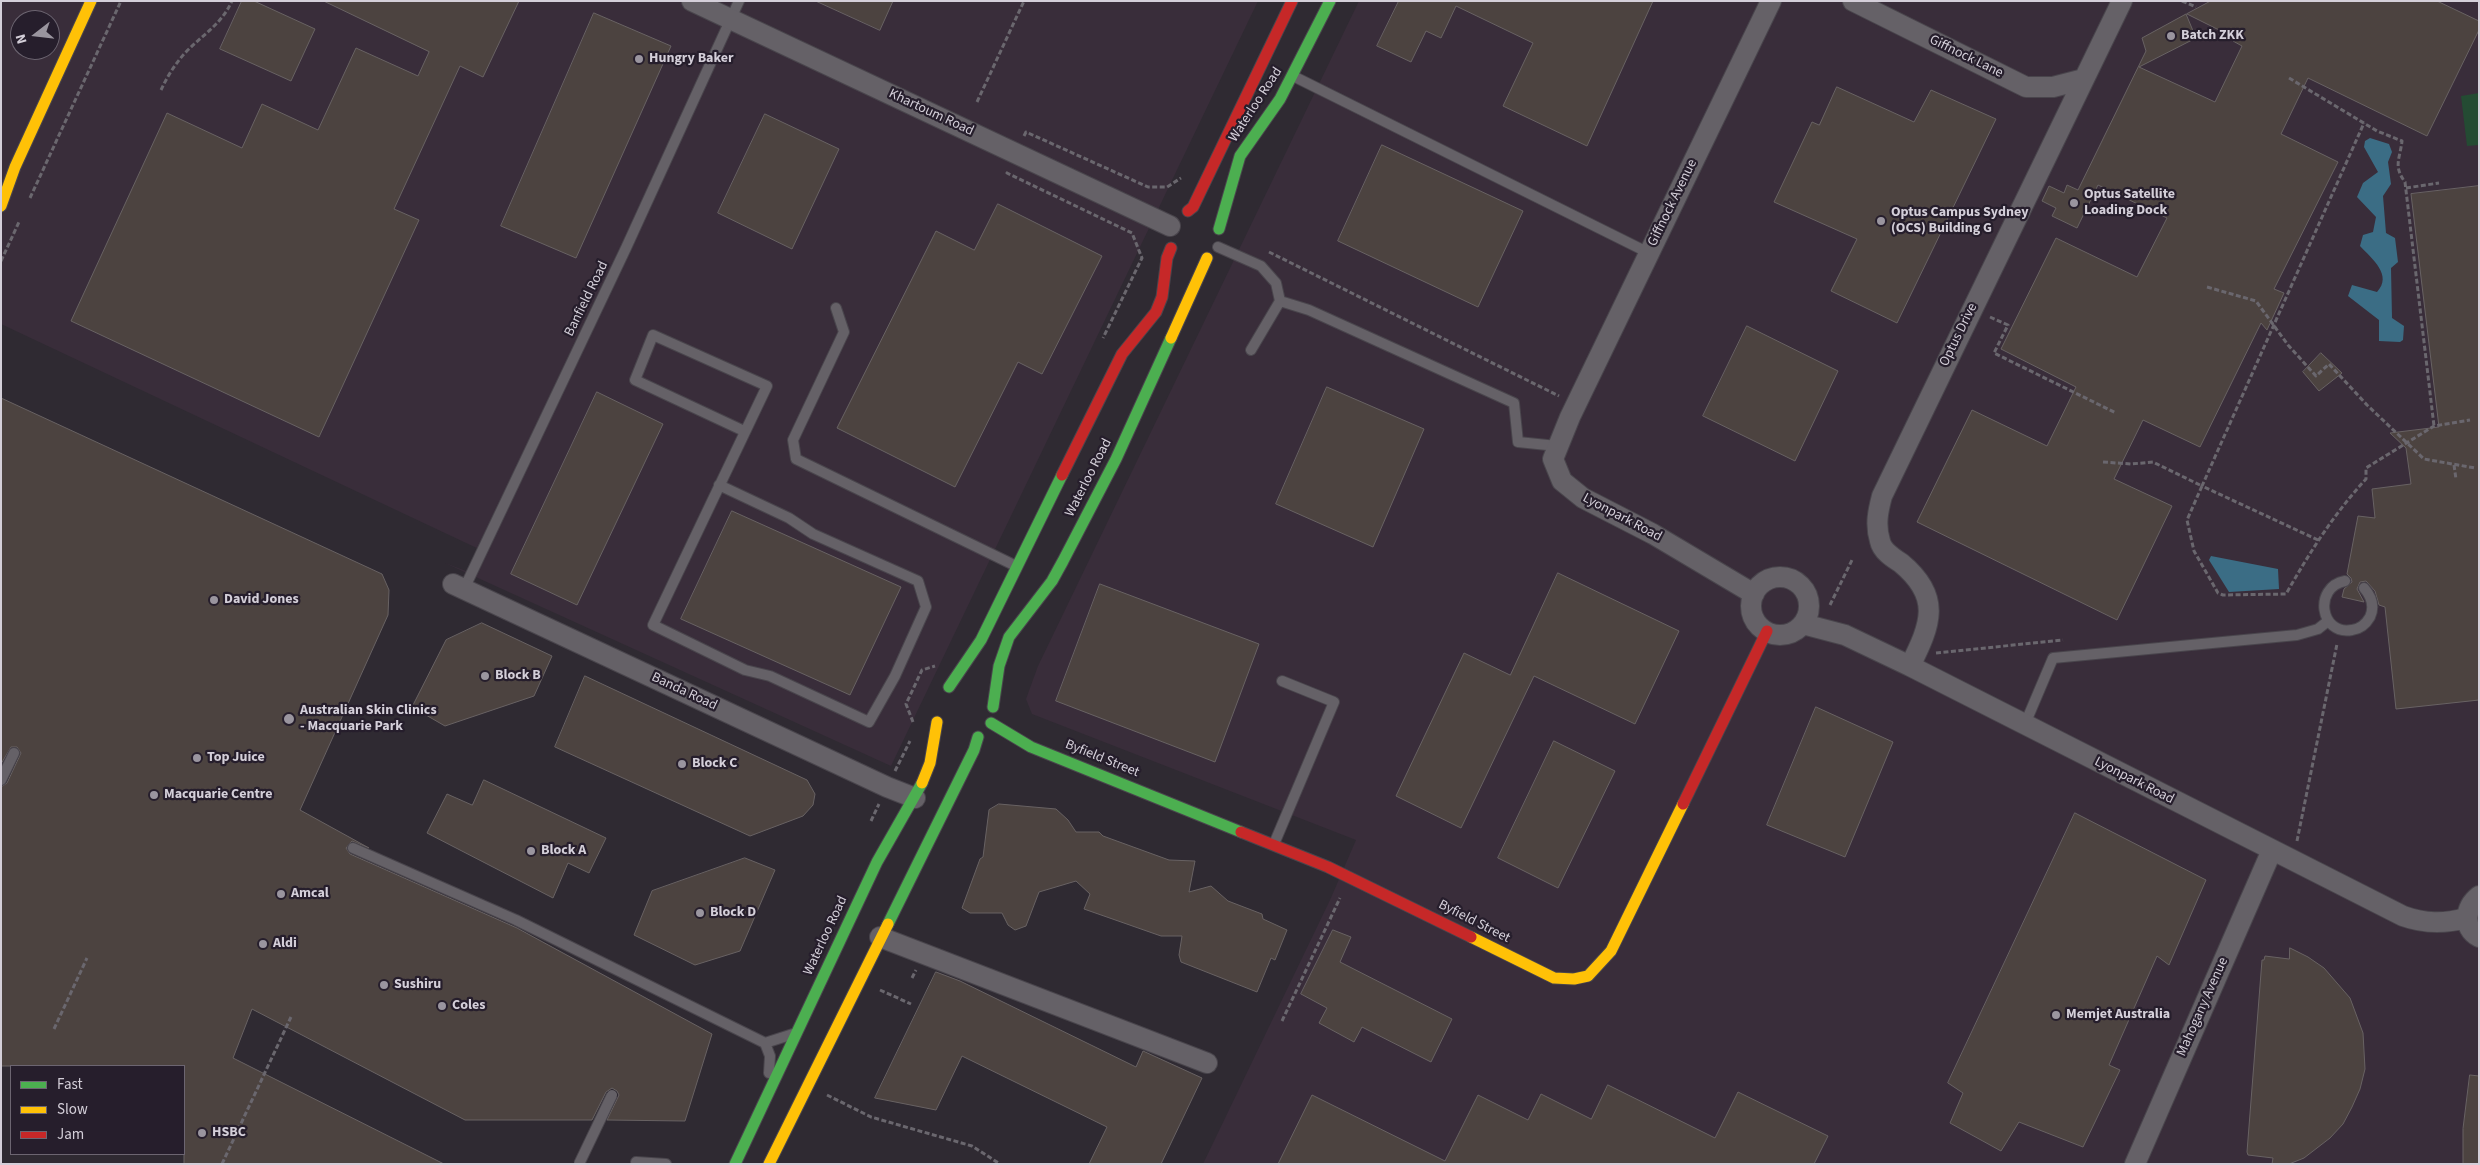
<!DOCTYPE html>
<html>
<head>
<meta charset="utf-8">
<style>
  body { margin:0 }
  #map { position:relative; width:2480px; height:1165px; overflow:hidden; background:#2f2a32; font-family:"Source Sans 3",sans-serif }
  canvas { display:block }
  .frame { position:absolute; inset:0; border:2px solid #d4cfd9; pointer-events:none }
  .legend { position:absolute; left:10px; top:1065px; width:175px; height:90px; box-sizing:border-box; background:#261e2c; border:1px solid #6c6571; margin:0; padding:6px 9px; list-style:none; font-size:15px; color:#d4cfd9 }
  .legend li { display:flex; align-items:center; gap:10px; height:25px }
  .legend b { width:25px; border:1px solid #6c6571 }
  .north { position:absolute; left:10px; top:10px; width:50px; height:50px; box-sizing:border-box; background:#261e2c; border:1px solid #6c6571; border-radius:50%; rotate:254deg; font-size:14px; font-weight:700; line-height:20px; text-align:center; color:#d4cfd9 }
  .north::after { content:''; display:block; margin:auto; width:18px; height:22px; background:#9a959f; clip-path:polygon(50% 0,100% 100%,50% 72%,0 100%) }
</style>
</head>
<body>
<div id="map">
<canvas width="2480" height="1165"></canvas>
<div class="frame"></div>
<ul class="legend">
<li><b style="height:6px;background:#4caf50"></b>Fast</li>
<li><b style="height:6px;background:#ffc107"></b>Slow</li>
<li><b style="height:6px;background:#c62828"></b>Jam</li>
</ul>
<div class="north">N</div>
</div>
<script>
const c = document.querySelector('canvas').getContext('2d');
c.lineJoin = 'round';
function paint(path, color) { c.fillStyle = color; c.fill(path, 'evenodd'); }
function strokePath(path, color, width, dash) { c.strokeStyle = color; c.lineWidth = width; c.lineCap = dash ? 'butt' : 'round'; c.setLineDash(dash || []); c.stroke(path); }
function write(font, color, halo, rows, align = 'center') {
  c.font = font + ' "Source Sans 3",sans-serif'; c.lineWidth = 4.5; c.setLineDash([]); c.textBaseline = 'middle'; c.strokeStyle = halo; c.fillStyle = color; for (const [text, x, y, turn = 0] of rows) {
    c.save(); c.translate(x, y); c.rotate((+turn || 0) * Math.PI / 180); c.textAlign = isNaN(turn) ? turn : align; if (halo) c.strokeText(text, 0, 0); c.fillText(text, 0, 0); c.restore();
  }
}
const commercial = new Path2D(`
  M1 1H1258L891 766 445 563 471 573 481 550 1 324ZM20 20H50V50H20Z
  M1359 1H2479V1164H1203L1330 900 1356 840 1032 714 1026 699 1038 666Z`);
const green = new Path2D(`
  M2479 93V145L2467 146 2461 96Z`);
const water = new Path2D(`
  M2370 138 2389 144 2392 152 2388 162 2391 184 2383 196 2386 233 2395 238 2398 262 2391 268 2392 318 2404 326 2403 340 2400 342 2379 341V320L2348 296 2352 285 2377 292C2393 275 2372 259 2360 246L2363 235 2373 232 2376 217 2357 197 2363 183 2378 172 2364 147 2365 141Z
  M2211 556 2278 569 2279 589 2229 592 2209 560Z`);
const building = new Path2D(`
  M242 1H254L315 29 291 81 220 49Z
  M324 1H519L483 77 460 66 394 209 419 220 319 437 71 321 167 113 242 148 262 104 318 130 356 48 418 76 429 52Z
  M816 1H893L880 30Z
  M1399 1H1653L1587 146 1503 106 1533 43 1456 6 1441 38 1426 31 1411 62 1377 46Z
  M2211 1H2437L2479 21V30L2427 136 2308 78 2281 134 2338 162 2274 289 2284 293 2267 330 2261 323 2200 447 2143 420 2114 479 2172 506 2117 620 1917 522 1972 410 2047 446 2076 387 2001 349 2056 238 2137 277 2167 218 2098 185 2077 228 2052 216 2056 208 2042 201 2049 186 2064 193 2067 185 2078 190 2146 51 2142 38 2186 14 2196 38 2139 67 2215 102 2242 46 2233 41 2235 38 2187 14Z
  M594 13 671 46 576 258 501 226Z
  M1837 87 1914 122 1931 90 1996 119 1897 323 1831 291 1857 239 1774 202 1812 122 1819 125Z
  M765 114 839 149 792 249 718 213Z
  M1382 145 1523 211 1478 307 1338 241Z
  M2479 186V700L2396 709 2385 607 2379 605 2375 591 2366 581 2360 582 2357 589 2364 602 2342 597 2344 589 2352 582 2351 578 2347 574 2358 516 2375 518 2372 489 2411 484 2406 448 2390 433 2439 427 2411 194Z
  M998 204 1102 256 1042 374 1018 362 955 487 837 428 936 231 974 250Z
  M1747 326 1838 371 1795 461 1703 416Z
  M2321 353 2342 373 2319 391 2303 372Z
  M1327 387 1424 429 1373 547 1276 504Z
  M597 392 663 424 577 605 511 574Z
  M1 398 382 574 389 590 388 615 300 810 369 848 352 841 346 848 350 854 517 928 712 1034 685 1121 607 1120 619 1095 617 1091 612 1088 606 1092 592 1120H465L252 1009 233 1058 444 1164H184V1066H1V787L7 783 21 753 17 747H11L1 764Z
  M732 511 901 587 850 695 681 619Z
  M1558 573 1679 631 1635 724 1534 676 1461 828 1396 796 1464 653 1510 675Z
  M1100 584 1259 644 1215 762 1056 701Z
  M482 623 552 656 534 696 445 726 412 707 446 640Z
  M585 676 807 780 815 794 813 805 803 816 750 836 555 747Z
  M1816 707 1893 742 1845 857 1767 825Z
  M1554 741 1615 771 1558 888 1498 858Z
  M484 780 606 838 589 873 568 863 553 898 427 833 447 794 472 805Z
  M999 804 1056 809 1068 820 1076 832H1099L1103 836 1169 860 1195 861 1189 892 1211 886 1228 901 1262 914 1263 919 1287 930 1275 960 1271 958 1257 992 1181 962 1179 955 1182 936H1161L1084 909 1090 894 1076 881 1039 892 1026 926 1015 930 1008 925 1002 913H970L962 908 980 859 983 857 989 810Z
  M2075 813 2206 880 2169 965 2157 956 2109 1065 2120 1070 2083 1147 2019 1122 2001 1151 1950 1123 1963 1093 1948 1083Z
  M745 858 775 870 740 951 695 965 634 935 652 891Z
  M1333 930 1351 937 1340 962 1452 1019 1431 1062 1362 1027 1354 1042 1319 1023 1327 1008 1301 994Z
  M2290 948 2308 957 2324 968 2350 998 2363 1033 2365 1069 2360 1089 2352 1107 2343 1124 2330 1138 2304 1158 2289 1164H2272L2273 1158 2248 1155 2247 1152 2262 960H2264L2265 956 2289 959Z
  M936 972 960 981 1136 1067 1143 1051 1202 1078 1161 1164H1089L1107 1127 962 1056 936 1110 875 1098Z
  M2470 1075 2479 1076V1164H2463V1129Z
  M1608 1085 1715 1138 1738 1092 1828 1136 1814 1164H1278L1312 1095 1445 1161 1478 1095 1528 1120 1541 1094 1591 1119Z`);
const path = new Path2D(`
  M2182 1 2196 7
  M2289 78 2377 131 2402 141C2400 159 2393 166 2405 182L2434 426
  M161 90C167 77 175 64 185 53 202 35 221 25 232 1
  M977 102 1024 1
  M1024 136 1026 132 1148 187H1167L1181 178
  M1008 172 1007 173 1132 233 1142 258 1103 338
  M2406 188 2439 183
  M30 198 121 1
  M1269 252 1559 396
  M1 261 19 222
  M2207 287 2256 301 2288 345 2316 376 2329 364 2367 405 2424 459 2475 468
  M1990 317 2008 325 1994 353 2116 413
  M2103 462 2131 464 2153 462 2202 486 2187 520 2194 551 2218 593 2223 595 2286 594C2310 552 2333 515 2366 479V468L2434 426 2470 420
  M2454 465 2456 479
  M2318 540 2202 486 2364 123
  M1830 605 1852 560
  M1936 653 2063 640
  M913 722 906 704 922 670 935 666
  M895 771 910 741
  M871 821 879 804
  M2297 841 2337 644
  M912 978 916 970
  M880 990 911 1004
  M1282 1021 1340 898
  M54 1029 87 958
  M827 1095 871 1117 972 1146 1000 1164
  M222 1164 291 1017`);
const lane = new Path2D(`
  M1295 77 1649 253
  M1218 247 1261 266 1276 283 1280 301 1251 350
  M1280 301 1309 310 1514 403 1518 442 1557 446
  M836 308 844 332 793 440 796 459 1016 566
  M719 485 789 518 813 534 918 581 926 607 895 676 869 722 770 676 745 670 653 625 767 386 653 335 635 380 744 431
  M2345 581C2313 587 2320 636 2352 630 2360 629 2366 624 2370 617 2375 606 2371 596 2364 588
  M464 589 626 248 739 1
  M2025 724 2053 658 2297 635 2318 629 2328 621
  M1 780 14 753
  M1274 844 1334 702 1282 681
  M353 848 516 920 765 1043 770 1056 769 1073
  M765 1043 793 1034
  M636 1162 666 1164`);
const street = new Path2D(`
  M692 1 1170 226
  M1853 1 2026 87H2053L2084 79
  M1751 606a29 29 0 1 1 58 0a29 29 0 1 1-58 0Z
  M453 584 887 787 915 798
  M1754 594 1653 534 1583 498 1562 481 1553 459 1570 417 1771 1
  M1803 624 1845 635 1910 666 2403 916C2425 924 2444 924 2466 918
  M1910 666C1931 624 1942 597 1901 563 1893 558 1882 551 1880 541 1875 525 1878 511 1882 496L2122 1
  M2479 896C2465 907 2462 928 2479 937
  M880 937 1207 1063
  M2135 1164 2272 850`);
const fast = new Path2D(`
  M1219 229 1240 156 1280 99 1330 1
  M949 687 981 640 1062 475
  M993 707 999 666 1009 637 1052 581 1063 561 1116 459 1171 338
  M991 723 1031 747 1241 832
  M888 924 974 750 978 737
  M735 1164 877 862 922 783`);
const slow = new Path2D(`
  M1 206 15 167 91 1
  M1171 338 1207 258
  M922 783 930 763 937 722
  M1471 937 1554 978 1574 979 1588 976 1611 951 1683 804
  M769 1164 888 924`);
const jam = new Path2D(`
  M1188 211 1193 207 1292 1
  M1062 475 1122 354 1156 312 1162 297 1167 258 1171 248
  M1683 804 1767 631
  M1241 832 1328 867 1471 937`);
const laneBridge = new Path2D(`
  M579 1164 612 1095`);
const markers = [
  [2171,36,5,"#9a959f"],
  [639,59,5,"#9a959f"],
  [2074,203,5,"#9a959f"],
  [1881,221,5,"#9a959f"],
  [214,600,5,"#9a959f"],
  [485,676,5,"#9a959f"],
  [289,719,6,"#9a959f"],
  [197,758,5,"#9a959f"],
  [682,764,5,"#9a959f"],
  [154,795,5,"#9a959f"],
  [531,851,5,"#9a959f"],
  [281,894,5,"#9a959f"],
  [700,913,5,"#9a959f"],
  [263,944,5,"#9a959f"],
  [384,985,5,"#9a959f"],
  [442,1006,5,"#9a959f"],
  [2056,1015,5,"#9a959f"],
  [202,1133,5,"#9a959f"]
];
const poiNames = [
  ["Batch ZKK",2181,36],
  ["Hungry Baker",649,59],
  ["Optus Satellite",2084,195],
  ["Loading Dock",2084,211],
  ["Optus Campus Sydney",1891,213],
  ["(OCS) Building G",1891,229],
  ["David Jones",224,600],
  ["Block B",495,676],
  ["Australian Skin Clinics",300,711],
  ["- Macquarie Park",300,727],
  ["Top Juice",207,758],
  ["Block C",692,764],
  ["Macquarie Centre",164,795],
  ["Block A",541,851],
  ["Amcal",291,894],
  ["Block D",710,913],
  ["Aldi",273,944],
  ["Sushiru",394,985],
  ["Coles",452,1006],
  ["Memjet Australia",2066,1015],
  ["HSBC",212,1133]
];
const streetNames = [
  ["Giffnock Lane",1966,57,26],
  ["Waterloo Road",1256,105,-57],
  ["Khartoum Road",931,113,25],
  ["Giffnock Avenue",1673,203,-64],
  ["Banfield Road",587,299,-64],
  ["Optus Drive",1959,335,-64],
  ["Waterloo Road",1089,478,-63],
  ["Lyonpark Road",1622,518,28],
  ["Banda Road",684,692,25],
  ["Byfield Street",1102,759,22],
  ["Lyonpark Road",2134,781,27],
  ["Byfield Street",1474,922,27],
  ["Waterloo Road",826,936,-65],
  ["Mahogany Avenue",2203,1007,-66]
];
paint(commercial, '#392d3a');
paint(green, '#244b33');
paint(water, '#3b6d85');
paint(building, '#4c4340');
strokePath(building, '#686263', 1);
strokePath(lane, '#49454c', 12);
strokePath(street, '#49454c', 22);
strokePath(fast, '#49454c', 13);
strokePath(slow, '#49454c', 13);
strokePath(jam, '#49454c', 13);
strokePath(path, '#6a676e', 3, [5, 2.5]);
strokePath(lane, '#656167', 10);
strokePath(street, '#656167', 20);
strokePath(fast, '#4caf50', 11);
strokePath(slow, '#ffc107', 11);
strokePath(jam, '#c62828', 11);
strokePath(laneBridge, '#49454c', 12, []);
strokePath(laneBridge, '#656167', 10);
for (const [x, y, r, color] of markers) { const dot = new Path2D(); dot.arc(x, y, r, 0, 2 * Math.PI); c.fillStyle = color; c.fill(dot); strokePath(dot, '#261e2c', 2); }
write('bold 14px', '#d4cfd9', '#261e2c', poiNames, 'left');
write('14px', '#d4cfd9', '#261e2c', streetNames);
</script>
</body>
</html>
